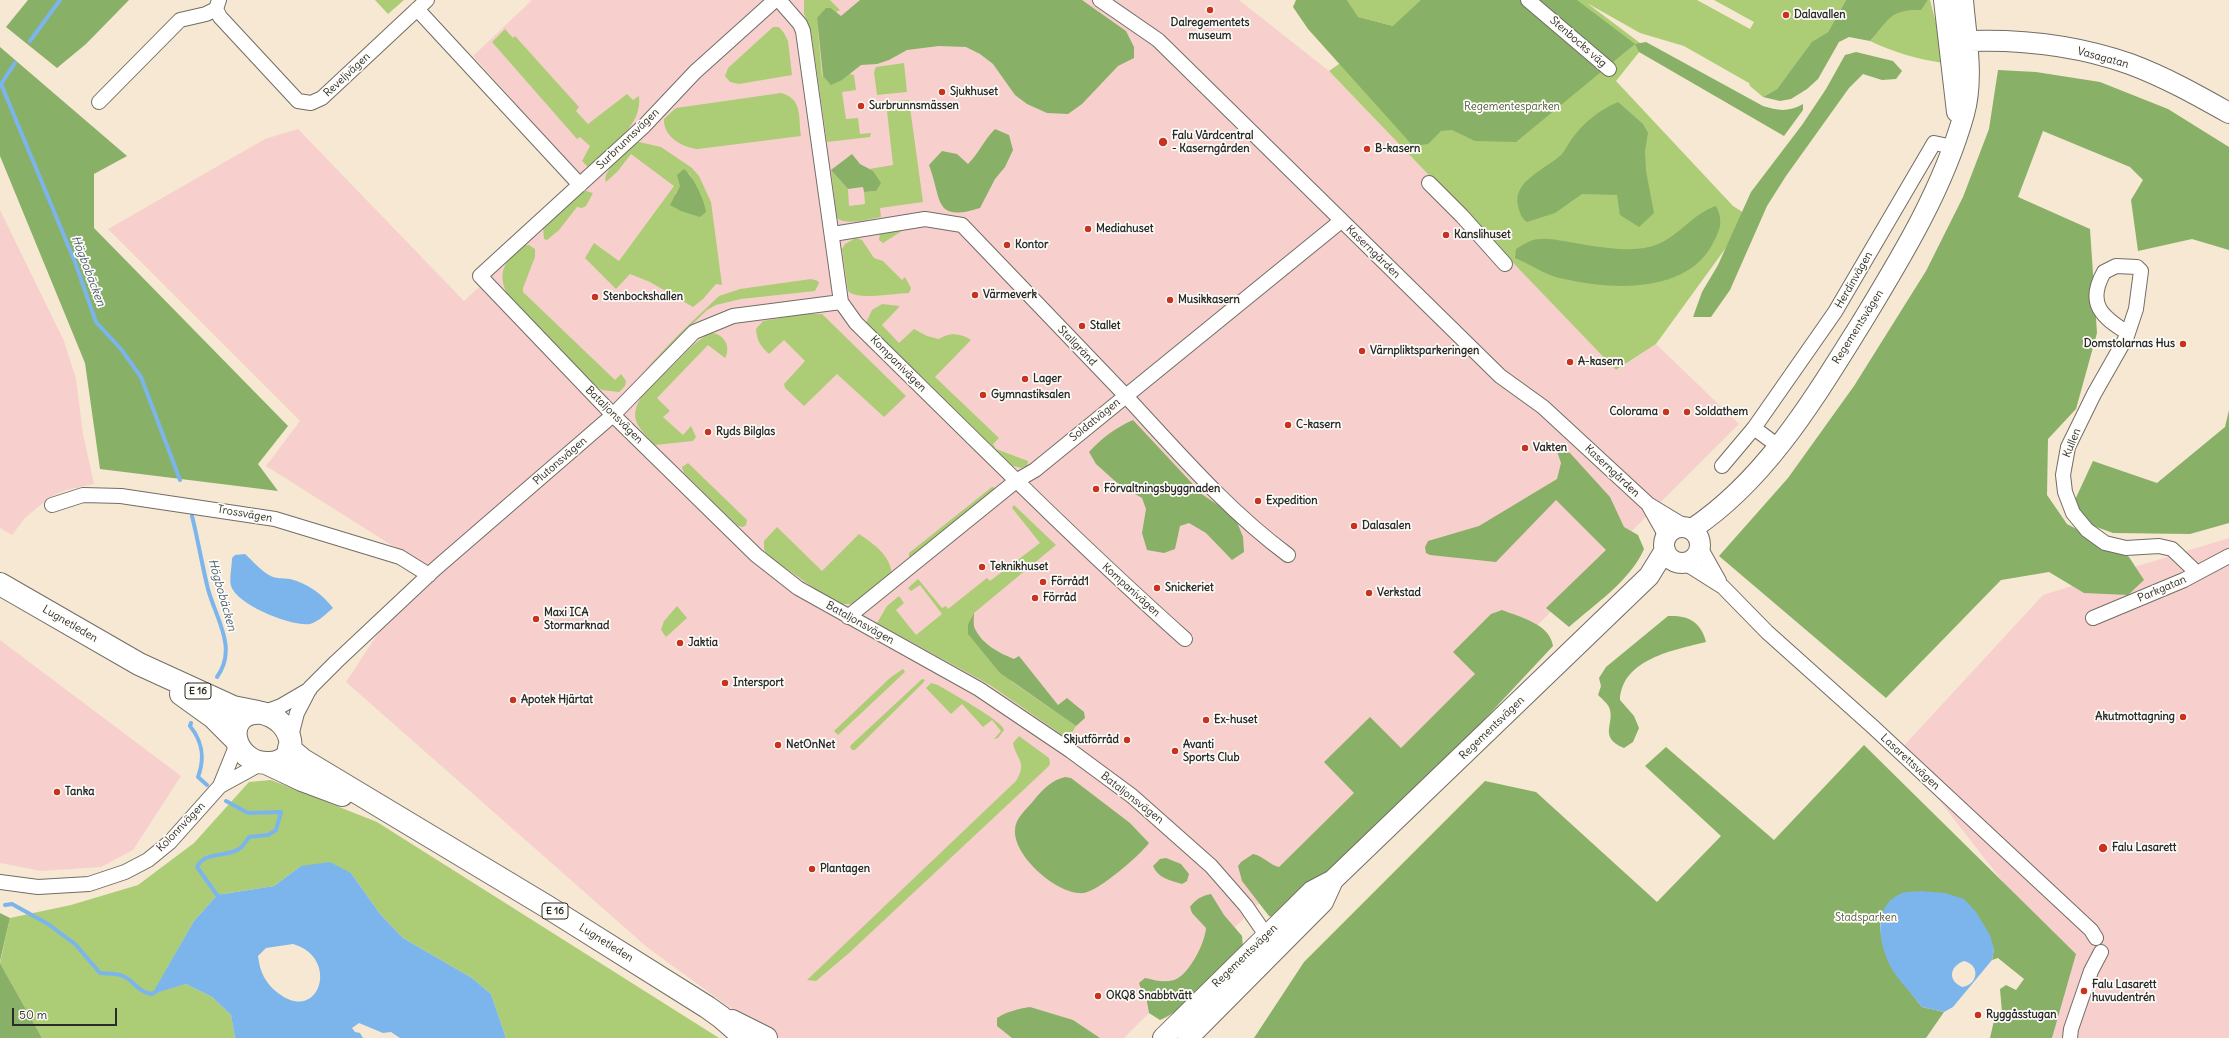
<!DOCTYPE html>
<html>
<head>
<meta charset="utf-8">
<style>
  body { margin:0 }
  #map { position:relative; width:2229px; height:1038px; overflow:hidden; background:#f6e8d2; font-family:Delius,sans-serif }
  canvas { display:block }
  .scale { position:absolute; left:12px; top:1008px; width:105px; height:18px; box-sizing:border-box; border:2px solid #2b2b2b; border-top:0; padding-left:5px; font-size:12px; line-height:14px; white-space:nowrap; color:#2b2b2b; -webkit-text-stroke:3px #fdfcf7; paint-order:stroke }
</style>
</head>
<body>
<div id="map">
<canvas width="2229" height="1038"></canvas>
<div class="scale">50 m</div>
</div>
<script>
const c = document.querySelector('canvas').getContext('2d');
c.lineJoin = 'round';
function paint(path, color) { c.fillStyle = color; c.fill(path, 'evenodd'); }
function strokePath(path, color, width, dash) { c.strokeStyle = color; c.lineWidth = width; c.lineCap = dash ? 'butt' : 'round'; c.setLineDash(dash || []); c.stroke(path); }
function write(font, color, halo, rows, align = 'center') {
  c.font = font + ' Delius,sans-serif'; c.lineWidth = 3.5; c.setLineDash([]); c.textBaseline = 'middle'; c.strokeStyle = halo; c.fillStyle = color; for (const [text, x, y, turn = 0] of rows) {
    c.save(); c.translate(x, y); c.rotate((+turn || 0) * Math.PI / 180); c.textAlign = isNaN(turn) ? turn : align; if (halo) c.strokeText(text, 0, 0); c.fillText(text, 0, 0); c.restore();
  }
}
const built = new Path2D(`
  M532 0H1239L1329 71 1617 370 1656 344 1739 424 1124 1038H772L648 948 346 682 423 565 266 466 300 421 108 229 265 139 298 129 464 301 589 185 473 56Z
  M0 210 64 341 76 379 83 434 94 484 66 490 50 497 25 518 12 535 0 528Z
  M2229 538V1038H2054L2046 1030 2053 946 1900 750 2043 595Z
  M0 640 181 776 133 850 101 867 41 871 0 863Z`);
const green = new Path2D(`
  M375 0H404L388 14Z
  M804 0H830L840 10 836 12 831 8 817 18 822 76 842 80 849 74 854 75 856 90 842 92 846 119 858 118 860 134 871 133 870 137 827 142 811 31 804 14Z
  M1347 0H1697L1750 29 1754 22 1714 0H1846L1828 32 1812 43 1777 89 1763 97 1750 86 1749 83 1684 46 1640 33 1587 3 1644 46 1616 81 1733 206 1749 216 1656 344 1616 370 1329 71 1393 26 1357 17Z
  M1928 0H1930L1946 62 1943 63C1917 59 1893 52 1870 41 1890 20 1888 10 1920 10Z
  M773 27H779L784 33 788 41 792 75 739 84 730 82 725 76 728 68Z
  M505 29 513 38 515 36 579 107 576 111 588 124 627 94 633 100 639 96C643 127 607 149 588 167L582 161 590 146 580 137 577 139 492 42Z
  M904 63 907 92 877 95 874 72 876 67Z
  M781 93C803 99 798 116 801 136L698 149C682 148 663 136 664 119L676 108Z
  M909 100 923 202 880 208 881 217C869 219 847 226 837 218L831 170 848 189 849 206 865 204 864 192 876 191 873 171 869 169 893 165 886 102Z
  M639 142 661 147 692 168 699 176 711 202 722 285 716 284 703 299 693 307 650 282 630 274 616 289 585 258 594 243 619 261 674 186 631 154 618 171 606 182C601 171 629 148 639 142ZM689 173 696 187 675 194Z
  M586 191 593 193 586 206 582 208 577 207 559 230 547 240 544 239 543 228 580 193Z
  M905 229 883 243 879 240 880 233Z
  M856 238 862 240 874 258 883 261 902 280 905 277 911 288 909 293C894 293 858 301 848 291L842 249 845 244Z
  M523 245H529L535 249V257L523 288V292L615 380 621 374 626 381 625 386 619 392 602 390 595 385 514 305C496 279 499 265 523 245Z
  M811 279 818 281 819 283 815 291 741 299 716 305 707 310 642 373 678 335 719 296 740 289Z
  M882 304 900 306 882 325 899 343 914 329 927 336 939 339C949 332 961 333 971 340L935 377 999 438 993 444 996 449 1028 461 1027 466 1021 468 1009 465 866 323 872 310Z
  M804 314H822L906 396 884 417 837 374 804 406 785 388 784 384 805 361 784 340 769 354C760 346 757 340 756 329L763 321Z
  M709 333C723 332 732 346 725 358L708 345 657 398 670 411 663 417 683 435 691 426 696 437 693 441 655 445C639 428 627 419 642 396L692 346Z
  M688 463 747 520 746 525 743 527 738 526 684 473 682 467Z
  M992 487 996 488 913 557H909V553Z
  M1014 505 1056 545 974 613 968 624 1012 682 1076 726 1068 739 990 685 877 623 887 606 899 596 904 603 896 610 916 635 942 614 920 585 911 591 908 588 918 579 942 608 946 606 948 609 987 578 990 581 1040 543 1012 508Z
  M777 527 822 571 859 534C874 544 890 555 892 574L854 604H842L831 600 767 555 764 549V541Z
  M677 606 687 618 666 637 661 630 664 621Z
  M903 669 905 672 838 735 834 731 891 677Z
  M922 679 925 680 923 683 855 750H852L850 747 851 745Z
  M931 683 938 685C949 692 1003 721 1004 730L998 738 994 739 1001 731 992 720 983 727 962 704 951 714 926 688Z
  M1019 736 1049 758 1050 763 1049 766 849 953 816 981 807 980 1016 781C1028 761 1016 760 1013 743Z
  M271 780 377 822 719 1038H506L491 994 472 978 403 938 380 914 351 873 301 866 274 886 217 895 194 921 153 993 186 984 212 997 231 1015 235 1038H42L0 963 10 918 71 905 138 885 194 843 249 782Z`);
const forest = new Path2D(`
  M28 0H129L86 44 57 68 6 27Z
  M860 0H1082L1126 31 1134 47V58L1118 66 1082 104 1068 114 1047 113 1027 104 1015 95 993 64 980 54 966 47 939 46 907 50 889 60 877 64 861 65 842 80 831 85 823 76 817 18 826 8H831L841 16Z
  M1296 0H1347L1358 17 1393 26 1421 0H1577L1635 44 1646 42 1763 106C1778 111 1789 112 1803 104V110L1784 136 1639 52 1635 44 1516 142 1475 141 1452 130 1441 131 1428 144 1413 146 1308 29 1293 7Z
  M1846 0H1928L1921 10C1888 10 1890 20 1870 41L1849 37 1839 42 1818 79 1807 89 1791 99 1780 101 1763 97 1777 89 1812 42 1828 32Z
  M0 47 127 156 94 174V228L288 426 258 464 278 491 100 469 85 363 0 156Z
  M1856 52 1893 61 1902 71 1896 79 1882 80 1863 74 1849 88 1786 176 1767 206 1730 290 1711 317H1693L1702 292 1718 265 1751 192 1802 125 1826 89 1845 55Z
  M1998 70 2036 72 2100 82 2168 109 2229 147V250L2192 239 2138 251 2131 200 2143 180 2130 167 2043 131 2018 197 2090 229 2097 333 2076 409 2048 439 2047 495 2067 524 2129 557 2144 580 2128 595 2084 593 2049 572 2001 580 1886 698 1719 556 1788 478 1854 386 1926 271 1963 197 1989 129Z
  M1618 102 1643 124 1648 133 1645 151 1646 171 1654 213 1639 227 1620 215 1617 195 1582 194 1555 213 1527 222C1521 218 1520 213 1518 206 1512 181 1546 169 1561 155 1565 151 1567 145 1571 140 1583 123 1599 110 1618 102Z
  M995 129 1009 135 1013 150 1005 167 995 179 980 208C933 223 942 199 929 165L942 151 957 154 968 164C979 153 984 140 995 129Z
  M852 154 860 164 873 171 881 183 876 191 864 192 863 187 848 189 831 170Z
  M684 169C693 176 705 201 706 212L700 217 681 211 670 205 680 186 677 175Z
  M1716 206C1724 222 1720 230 1712 245 1687 291 1618 290 1574 281 1566 279 1557 278 1550 275 1538 270 1527 263 1515 258L1516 249C1524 244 1531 239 1541 239 1548 238 1556 240 1563 241 1590 245 1621 253 1649 247 1676 241 1691 214 1716 206Z
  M2229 410V523L2190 534 2113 533 2088 524 2074 502 2093 461 2157 483 2225 427Z
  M1133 420 1203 495 1224 509 1237 522 1243 537 1244 552 1232 560 1206 533 1189 523 1180 526 1175 549 1164 553 1147 550 1142 533 1146 509 1142 498 1116 482 1096 464 1089 452C1102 438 1115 428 1133 420Z
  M1556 448 1570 453 1610 497 1624 527 1638 535 1644 549C1630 581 1594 605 1569 627L1546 608 1606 550 1556 500 1496 562 1430 555 1426 553 1425 547 1428 541 1479 526 1557 479 1561 463Z
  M1502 610C1520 617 1550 624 1553 646L1397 813 1274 918 1269 916 1242 881 1238 866 1241 862 1253 854C1263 856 1270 865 1279 867L1354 793 1324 762 1370 717 1401 748 1475 674 1453 652 1491 614Z
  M974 613C974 618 973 625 975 629 982 644 999 653 1014 659L1019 656 1058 705 1067 698 1084 712 1085 718 1076 726 1000 673 968 634V624Z
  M1668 616C1687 615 1701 621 1706 642 1674 650 1622 659 1620 700L1634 716 1639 728 1633 742 1624 748C1597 737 1616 723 1609 707 1607 703 1601 698 1598 695L1601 686 1599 678 1606 667Z
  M1864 745 2076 954 2052 1038H1990L1995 1016 2002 1012 2000 989 2006 985 2016 990 2024 979 1998 958 1992 960 1994 949 1880 923C1881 959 1901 980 1922 1007L1944 1012 1926 1038H1254L1304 962 1485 781 1536 792 1657 902 1721 836 1645 766 1666 747 1774 840Z
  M1065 777 1071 778 1130 823 1149 843C1139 856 1100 890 1084 893 1058 896 1013 856 1015 830 1015 818 1027 809 1034 800 1043 789 1052 780 1065 777Z
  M1166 858 1181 864 1189 874 1187 881 1182 884C1169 880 1158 878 1153 866L1160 859Z
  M1211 894 1224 915 1242 936 1243 947C1218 972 1193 1006 1160 1020L1149 1013 1146 996 1142 992 1139 983 1145 978C1154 980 1164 983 1174 980 1189 975 1205 943 1206 928L1192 913 1190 907C1196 899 1201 896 1211 894Z
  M0 913 10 918 0 961Z
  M0 963 42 1038H0Z
  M1030 1007 1073 1020 1100 1038H1012L997 1026V1018C1008 1011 1018 1009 1030 1007Z`);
const water = new Path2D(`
  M245 554C253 561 260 570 269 575 275 579 283 578 290 579 309 584 322 594 333 608 327 613 318 622 310 624 292 627 237 605 231 586 229 579 232 566 232 558L235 555Z
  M330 862 351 873 380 914 403 938 472 978 491 994 506 1038H400L391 1032 383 1033 359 1023 352 1028 355 1032 360 1033 363 1038H235L231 1015 212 997 186 984 152 994 194 921 217 895 274 886 301 866ZM293 944C341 958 319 1025 278 993 265 983 260 972 258 956L266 948Z
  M1921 891 1945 893 1964 899 1976 912 1990 935 1994 949 1992 960 1953 1007 1944 1012 1922 1007C1913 995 1901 983 1893 971 1880 949 1870 907 1900 894 1905 891 1915 892 1921 891ZM1964 961C1981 965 1978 985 1962 987 1947 980 1950 966 1964 961Z`);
const stream = new Path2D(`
  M30 41 60 0
  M15 63 1 84 75 262 96 322 121 349 141 377 180 480
  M192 516C198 540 202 565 208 589 216 619 238 648 217 677
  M191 723 190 726C203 742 205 758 198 777L207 785
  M222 897 217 895 197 867C205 851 224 858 239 849 243 847 246 841 249 837L268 835 276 830 281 812 248 813 226 801
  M5 905 12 904 48 924 75 944 100 973C107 974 117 973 123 976 136 982 137 992 152 994L157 991`);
const street = new Path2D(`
  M219 0 216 9 220 17 298 101 311 103 322 98 427 0
  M775 0 695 72 644 126 480 276 613 415 756 555 798 588 979 689 1071 751 1132 796 1211 866 1246 906 1266 935
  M779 0 800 24 803 31 841 302 856 323C965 430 1072 538 1185 639
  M1100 0 1158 40 1500 376 1543 407 1648 504 1686 527
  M1528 0 1609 69
  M417 9 580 185
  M99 102 180 20 206 14 216 9
  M1429 183 1462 216 1505 264
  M833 234 925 219 962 225C1016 281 1070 337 1124 394 1176 450 1226 509 1288 555
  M2128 333C2102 317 2086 304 2104 272L2116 266 2137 267 2141 271 2136 309 2127 336 2094 394 2068 447 2063 475 2065 492 2073 513 2087 530 2105 543 2126 548 2159 546 2172 549 2197 573
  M1754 428 1778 446
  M1722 466 1754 428 1835 312 1934 143 1953 147
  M1648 504 1666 536
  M52 505 83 495 121 496 275 519 400 557 429 575
  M1701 549 1719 581
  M1685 563 1723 587 1767 632 1872 726 2091 930 2096 938
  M848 617 1016 481 1035 470 1341 221
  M2093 618 2184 580 2229 556
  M262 713 281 706 310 689
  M290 740 297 713 310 688 336 662 435 569 613 415 694 332 733 316 841 302
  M220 786 262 763
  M0 882 38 887 89 884 125 872 148 860 170 842 220 786 237 744
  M2070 1038 2071 1029 2091 971 2101 952`);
const secondary = new Path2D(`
  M1944 0 1957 112
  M1950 42C2010 38 2073 44 2130 64 2165 77 2197 95 2229 113
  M1664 545a18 18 0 1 1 36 0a18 18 0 1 1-36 0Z
  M1692 529C1767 479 1815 397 1862 322 1902 256 1943 189 1964 114 1974 78 1966 37 1963 0
  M1163 1038 1292 911 1312 891 1333 880 1649 576 1665 550
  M1188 1038 1323 902 1333 880`);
const highway = new Path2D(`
  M0 584 139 664 233 707 258 712
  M181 694 213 717 235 739
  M262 713C294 720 302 761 270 763 231 765 221 710 262 713Z
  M289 748 303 760 546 906 707 1007 721 1017 745 1038
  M266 763 302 780 342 795
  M732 1021 766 1038`);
const markers = [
  [1210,10,4,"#c8321e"],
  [1786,15,4,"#c8321e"],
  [942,92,4,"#c8321e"],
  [861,106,4,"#c8321e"],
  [1163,142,5,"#c8321e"],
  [1367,149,4,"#c8321e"],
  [1088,229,4,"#c8321e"],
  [1446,235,4,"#c8321e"],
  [1007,245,4,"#c8321e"],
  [975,295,4,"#c8321e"],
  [595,297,4,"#c8321e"],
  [1170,300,4,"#c8321e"],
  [1082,326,4,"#c8321e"],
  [2183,344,4,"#c8321e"],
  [1362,351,4,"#c8321e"],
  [1570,362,4,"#c8321e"],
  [1025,379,4,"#c8321e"],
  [983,395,4,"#c8321e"],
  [1666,412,4,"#c8321e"],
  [1687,412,4,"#c8321e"],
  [1288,425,4,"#c8321e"],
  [708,432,4,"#c8321e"],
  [1525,448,4,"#c8321e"],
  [1096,489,4,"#c8321e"],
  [1258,501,4,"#c8321e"],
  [1354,526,4,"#c8321e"],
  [982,567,4,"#c8321e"],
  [1043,582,4,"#c8321e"],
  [1157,588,4,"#c8321e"],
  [1369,593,4,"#c8321e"],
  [1035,598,4,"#c8321e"],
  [536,619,4,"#c8321e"],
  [680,643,4,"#c8321e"],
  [725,683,4,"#c8321e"],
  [513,700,4,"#c8321e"],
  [2183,717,4,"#c8321e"],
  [1206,720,4,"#c8321e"],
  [1127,740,4,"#c8321e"],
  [778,745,4,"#c8321e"],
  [1175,751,4,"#c8321e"],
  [57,792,4,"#c8321e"],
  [2103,848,5,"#c8321e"],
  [812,869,4,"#c8321e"],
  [2084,991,4,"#c8321e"],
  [1098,996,4,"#c8321e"],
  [1978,1015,4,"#c8321e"]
];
const shields = [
  [198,691,26],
  [555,911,26]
];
const shieldNames = [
  ["E 16",198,691],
  ["E 16",555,911]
];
const poiNames = [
  ["Dalavallen",1794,15],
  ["Dalregementets",1210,23,"center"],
  ["museum",1210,36,"center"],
  ["Sjukhuset",950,92],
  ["Surbrunnsmässen",869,106],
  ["Falu Vårdcentral",1172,136],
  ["- Kaserngården",1172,149],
  ["B-kasern",1375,149],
  ["Mediahuset",1096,229],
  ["Kanslihuset",1454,235],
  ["Kontor",1015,245],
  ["Värmeverk",983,295],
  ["Stenbockshallen",603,297],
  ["Musikkasern",1178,300],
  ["Stallet",1090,326],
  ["Domstolarnas Hus",2175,344,"right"],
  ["Värnpliktsparkeringen",1370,351],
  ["A-kasern",1578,362],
  ["Lager",1033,379],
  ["Gymnastiksalen",991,395],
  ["Colorama",1658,412,"right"],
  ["Soldathem",1695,412],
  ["C-kasern",1296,425],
  ["Ryds Bilglas",716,432],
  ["Vakten",1533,448],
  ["Förvaltningsbyggnaden",1104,489],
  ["Expedition",1266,501],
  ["Dalasalen",1362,526],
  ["Teknikhuset",990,567],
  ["Förråd1",1051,582],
  ["Snickeriet",1165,588],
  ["Verkstad",1377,593],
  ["Förråd",1043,598],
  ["Maxi ICA",544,613],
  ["Stormarknad",544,626],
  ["Jaktia",688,643],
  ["Intersport",733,683],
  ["Apotek Hjärtat",521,700],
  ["Akutmottagning",2175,717,"right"],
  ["Ex-huset",1214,720],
  ["Skjutförråd",1119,740,"right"],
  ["NetOnNet",786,745],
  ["Avanti",1183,745],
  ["Sports Club",1183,758],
  ["Tanka",65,792],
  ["Falu Lasarett",2112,848],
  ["Plantagen",820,869],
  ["Falu Lasarett",2092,985],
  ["huvudentrén",2092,998],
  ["OKQ8 Snabbtvätt",1106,996],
  ["Ryggåsstugan",1986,1015]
];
const streetNames = [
  ["Stenbocks väg",1578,42,41],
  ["Vasagatan",2103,58,15],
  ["Reveljvägen",347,75,-43],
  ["Surbrunnsvägen",628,139,-44],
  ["Kaserngården",1373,252,44],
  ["Herdinvägen",1854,280,-60],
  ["Regementsvägen",1858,327,-58],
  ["Stallgränd",1077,346,46],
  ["Kompanivägen",898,364,45],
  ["Bataljonsvägen",614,415,45],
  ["Soldatvägen",1095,420,-39],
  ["Kullen",2072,443,-68],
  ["Plutonsvägen",560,461,-41],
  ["Kaserngården",1612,471,43],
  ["Trossvägen",245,514,10],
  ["Parkgatan",2162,589,-23],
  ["Kompanivägen",1131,590,42],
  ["Bataljonsvägen",860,623,29],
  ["Lugnetleden",70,624,30],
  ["Regementsvägen",1492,728,-44],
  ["Lasarettsvägen",1910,762,43],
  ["Bataljonsvägen",1132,798,38],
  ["Kolonnvägen",181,827,-46],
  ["Lugnetleden",606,943,32],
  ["Regementsvägen",1245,956,-44]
];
const parkNames = [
  ["Regementesparken",1512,107],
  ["Stadsparken",1866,918]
];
const waterNames = [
  ["Högbobäcken",88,271,69],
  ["Högbobäcken",222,595,74]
];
paint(built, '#f7d0cd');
paint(green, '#accd76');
paint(forest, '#89b067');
paint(water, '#7bb5ec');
strokePath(stream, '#7bb5ec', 4);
strokePath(street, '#726d65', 16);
strokePath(secondary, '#726d65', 22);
strokePath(highway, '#726d65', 24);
strokePath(street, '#fff', 14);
strokePath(secondary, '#fff', 20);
strokePath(highway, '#fff', 22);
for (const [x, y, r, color] of markers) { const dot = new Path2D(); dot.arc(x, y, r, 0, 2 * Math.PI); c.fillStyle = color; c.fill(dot); strokePath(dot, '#fdfcf7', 1.5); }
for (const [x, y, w] of shields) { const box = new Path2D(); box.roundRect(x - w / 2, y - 8, w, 16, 3); c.fillStyle = '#fdfcf7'; c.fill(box); strokePath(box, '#2b2b2b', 1); }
write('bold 10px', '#2b2b2b', null, shieldNames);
write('bold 11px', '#2b2b2b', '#fdfcf7', poiNames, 'left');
write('11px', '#2b2b2b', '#fdfcf7', streetNames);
write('11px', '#525c42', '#fdfcf7', parkNames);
write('italic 12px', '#475b6f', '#fdfcf7', waterNames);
</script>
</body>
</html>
